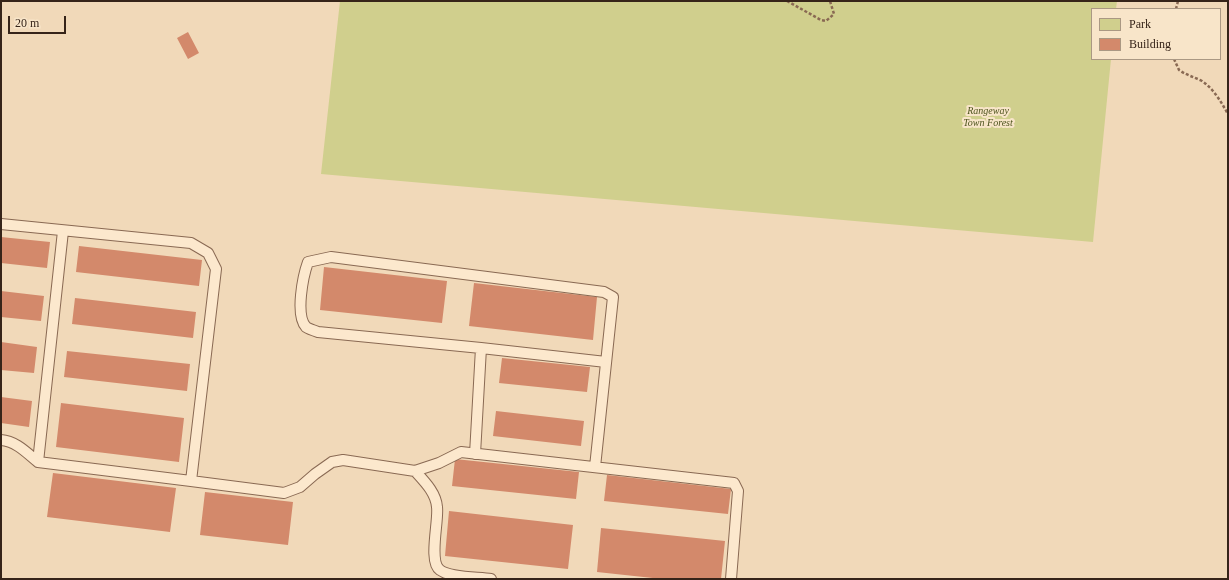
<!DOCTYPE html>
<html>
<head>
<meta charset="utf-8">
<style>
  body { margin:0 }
  #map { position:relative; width:1229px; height:580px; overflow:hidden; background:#f1d9b9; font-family:"Times New Roman",serif }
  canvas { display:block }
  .frame { position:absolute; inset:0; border:2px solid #362419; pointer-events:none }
  .legend { position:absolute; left:1091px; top:8px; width:130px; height:52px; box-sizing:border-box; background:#f8e5c9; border:1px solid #aa9883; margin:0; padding:5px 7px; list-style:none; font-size:12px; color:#362419 }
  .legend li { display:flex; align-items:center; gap:8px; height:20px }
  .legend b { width:20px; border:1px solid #aa9883 }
  .scale { position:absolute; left:8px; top:16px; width:58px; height:18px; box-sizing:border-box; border:2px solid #362419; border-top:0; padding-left:5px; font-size:12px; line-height:14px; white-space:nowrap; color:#362419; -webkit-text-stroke:3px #f8e5c9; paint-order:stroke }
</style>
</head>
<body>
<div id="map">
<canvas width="1229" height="580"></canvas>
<div class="frame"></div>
<ul class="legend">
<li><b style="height:11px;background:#d0cf8d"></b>Park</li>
<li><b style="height:11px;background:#d3896b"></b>Building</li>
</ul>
<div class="scale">20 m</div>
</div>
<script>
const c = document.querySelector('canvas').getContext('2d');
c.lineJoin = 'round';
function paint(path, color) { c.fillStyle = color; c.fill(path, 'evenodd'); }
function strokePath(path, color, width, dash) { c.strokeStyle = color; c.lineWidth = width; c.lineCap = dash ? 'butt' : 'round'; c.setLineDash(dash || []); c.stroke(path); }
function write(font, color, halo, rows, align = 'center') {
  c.font = font + ' "Times New Roman",serif'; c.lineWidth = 4; c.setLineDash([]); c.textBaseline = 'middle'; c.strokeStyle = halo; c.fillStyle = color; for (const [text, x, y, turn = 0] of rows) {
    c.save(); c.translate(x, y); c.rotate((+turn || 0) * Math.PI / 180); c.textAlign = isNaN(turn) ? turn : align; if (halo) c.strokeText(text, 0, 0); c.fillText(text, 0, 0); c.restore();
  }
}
const green = new Path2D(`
  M340 1H1117L1116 9H1092V59H1111L1093 242 321 174Z`);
const building = new Path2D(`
  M188 32 199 53 188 59 177 38Z
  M1 237 50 242 47 268 1 263Z
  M79 246 202 260 199 286 76 272Z
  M324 267 447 281 442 323 320 310Z
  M474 283 597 297 593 340 469 326Z
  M1 291 44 296 41 321 1 317Z
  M75 298 196 312 193 338 72 324Z
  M1 342 37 347 34 373 1 370Z
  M67 351 190 364 187 391 64 377Z
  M502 358 590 367 587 392 499 383Z
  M1 397 32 401 29 427 1 423Z
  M61 403 184 418 179 462 56 447Z
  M496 411 584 421 581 446 493 436Z
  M455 459 579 472 576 499 452 486Z
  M53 473 176 488 170 532 47 517Z
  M607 475 731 489 728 514 604 501Z
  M205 492 293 502 288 545 200 535Z
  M449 511 573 525 568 569 445 556Z
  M601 528 725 541 721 579H662L597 572Z`);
const path = new Path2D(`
  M787 1 821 20 826 21 834 14 830 1
  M1176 9 1178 1
  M1174 59 1179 70C1186 75 1194 77 1202 81 1214 89 1221 102 1228 114`);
const lane = new Path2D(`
  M1 224 191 243 208 253 216 269 191 481 38 462C27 453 16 441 1 440
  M475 454 481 348
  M38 462 63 231
  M595 467 613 297 604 292 331 257 308 262C303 276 295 315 306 327 309 329 315 331 318 332L481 348 606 362
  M415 471C425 482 436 493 437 507 439 521 428 562 440 570 451 578 478 577 491 579
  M191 481 284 493 300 487 315 474 332 462 343 460 415 471 439 463 461 452 734 483 738 491 731 579`);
const parkNames = [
  ["Rangeway",988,111],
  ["Town Forest",988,123]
];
paint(green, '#d0cf8d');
paint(building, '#d3896b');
strokePath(lane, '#896953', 12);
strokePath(path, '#896953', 2.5, [3, 2]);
strokePath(lane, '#fce8cd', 10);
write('italic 10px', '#4e541e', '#f8e5c9', parkNames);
</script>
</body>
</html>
